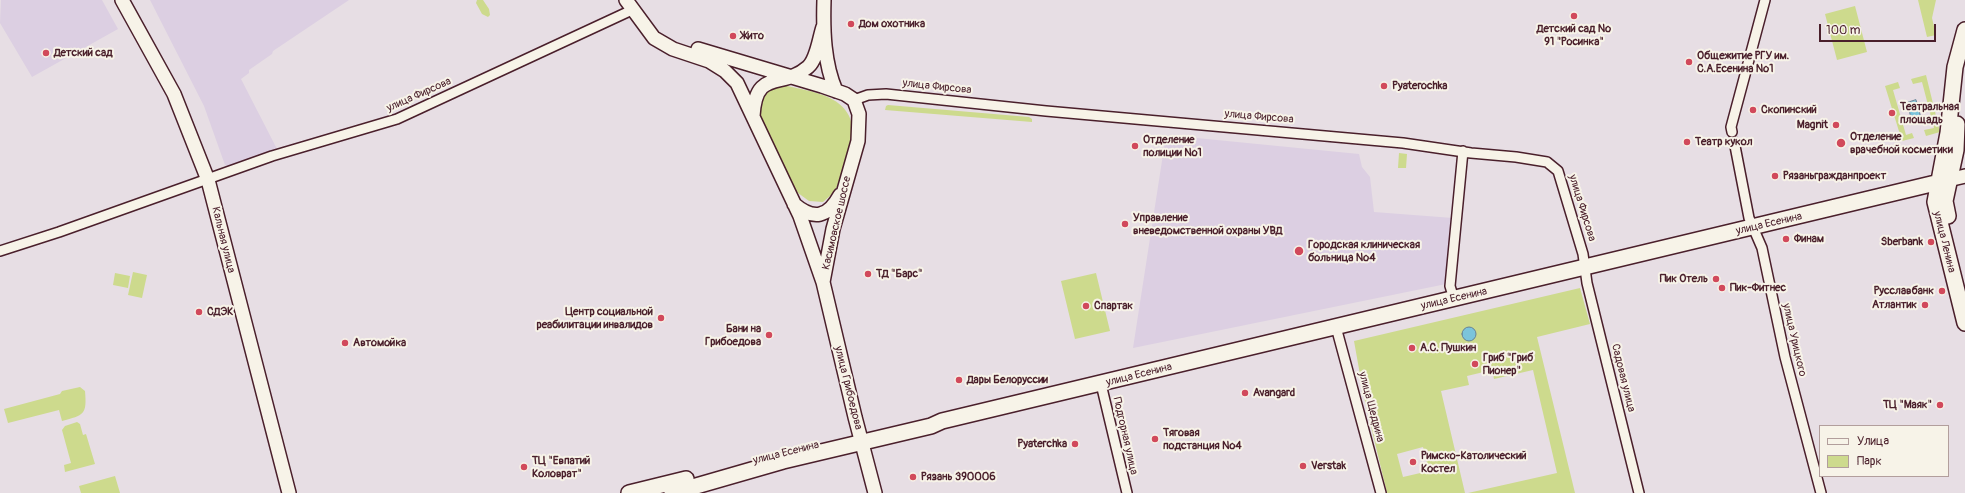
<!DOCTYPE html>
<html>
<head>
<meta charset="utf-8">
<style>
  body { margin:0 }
  #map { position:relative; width:1965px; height:493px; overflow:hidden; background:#e7dee4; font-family:Pangolin,sans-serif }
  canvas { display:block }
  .legend { position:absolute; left:1819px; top:425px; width:130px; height:52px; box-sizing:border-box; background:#f7f3e8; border:1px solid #b29e9c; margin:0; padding:5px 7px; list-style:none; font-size:12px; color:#4a1f2b }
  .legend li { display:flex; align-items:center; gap:8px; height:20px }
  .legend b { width:20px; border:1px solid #b29e9c }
  .scale { position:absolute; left:1819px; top:24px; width:117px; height:18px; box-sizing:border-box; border:2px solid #4a1f2b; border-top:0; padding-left:5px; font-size:12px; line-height:14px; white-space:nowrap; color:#4a1f2b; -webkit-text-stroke:3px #f7f3e8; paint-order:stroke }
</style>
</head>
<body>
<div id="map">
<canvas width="1965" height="493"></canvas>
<ul class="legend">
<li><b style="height:5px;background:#f7f3e8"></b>Улица</li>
<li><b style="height:11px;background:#cdda8d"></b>Парк</li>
</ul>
<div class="scale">100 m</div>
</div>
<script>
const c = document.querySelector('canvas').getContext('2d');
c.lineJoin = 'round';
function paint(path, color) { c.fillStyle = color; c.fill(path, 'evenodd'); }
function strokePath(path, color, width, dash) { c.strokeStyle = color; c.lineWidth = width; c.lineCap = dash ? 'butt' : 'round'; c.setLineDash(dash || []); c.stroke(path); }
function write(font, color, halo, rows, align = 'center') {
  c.font = font + ' Pangolin,sans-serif'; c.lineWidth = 4; c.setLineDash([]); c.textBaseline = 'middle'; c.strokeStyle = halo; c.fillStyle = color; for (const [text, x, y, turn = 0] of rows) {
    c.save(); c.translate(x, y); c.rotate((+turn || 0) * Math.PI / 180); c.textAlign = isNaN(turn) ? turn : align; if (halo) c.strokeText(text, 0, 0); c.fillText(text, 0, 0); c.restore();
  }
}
const built = new Path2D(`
  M1 0H102L118 29 32 77 0 23Z
  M150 0H349L273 51 272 54 249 70V73L241 79 277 149 232 167 225 165 204 106Z
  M1166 135 1359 154 1362 167 1370 177 1374 212 1453 218 1446 284 1133 348Z`);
const green = new Path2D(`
  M477 0H483L489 9 490 15 488 17 482 14 476 3Z
  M1918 0H1936L1932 18 1936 35 1927 37Z
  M1855 6 1867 52 1837 60 1825 14Z
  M1926 75 1940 132 1926 136 1924 130 1934 128 1922 82 1913 84 1911 79Z
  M1898 82 1900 88 1893 90 1906 135 1912 133 1914 138 1902 141 1885 86Z
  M783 85C812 92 853 95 853 134 853 141 849 150 847 158 841 177 840 189 823 202L809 201 798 193 785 173 758 117 759 100 765 91Z
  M888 105 1029 117 1032 119V122L885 110 886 106Z
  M1399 153 1407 154 1406 168H1398Z
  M133 272 147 275 142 298 128 295Z
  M115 273 130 276 128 288 113 285Z
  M1096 273 1110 331 1075 339 1061 281Z
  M1580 288 1590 324 1537 337 1575 493H1468L1557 473 1533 370 1494 379 1492 370 1467 376 1469 385 1441 391 1465 493H1387L1364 397 1354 341ZM1423 447 1429 471 1403 477 1397 454Z
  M80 387 85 391C87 415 84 415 62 421L59 410 8 423 4 409 60 394 62 391Z
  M77 422 80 424 83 435 86 434 95 464 65 472 64 465 71 463 62 430 65 426Z
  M115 476 120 493H81L79 486Z`);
const water = new Path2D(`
  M1916 100 1921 118 1912 121 1907 103Z
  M1462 334a7 7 0 1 1 14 0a7 7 0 1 1-14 0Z`);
const streetTunnel = new Path2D(`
  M1732 132 1735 146`);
const street = new Path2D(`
  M854 100 868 95 886 94 1046 111 1403 143 1471 153 1516 157 1547 162 1558 171 1583 254 1587 283 1639 493
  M1732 132 1731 127 1765 0
  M1735 146 1749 218 1762 248 1785 357 1821 493
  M0 251 59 232 272 156 397 119 632 10
  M1454 299 1450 286 1463 151
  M1336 327 1381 493
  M1101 384 1127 493`);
const secondary = new Path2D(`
  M122 0 174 94 208 180 289 493
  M626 0 654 38 673 49 709 61 725 71 737 83 800 216 823 282 855 417 875 493
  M824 0C823 31 824 63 836 91
  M698 49 822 86 845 94 854 100 859 114 858 141 833 229 823 282
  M753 116C756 67 782 90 808 67 817 59 819 39 823 27
  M1948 180 1965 176
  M794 204C814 221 828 217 840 195`);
const primary = new Path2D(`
  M1965 30 1955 67 1948 133 1935 202 1965 323
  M1948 216 1945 201 1956 150 1957 124
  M629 493 686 479
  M672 493 783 461 931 426 942 421 1948 180`);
const markers = [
  [1574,16,4,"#d1495b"],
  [851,24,4,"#d1495b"],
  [733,36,4,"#d1495b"],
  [46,53,4,"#d1495b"],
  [1689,62,4,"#d1495b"],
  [1384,86,4,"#d1495b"],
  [1753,110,4,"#d1495b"],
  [1892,113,4,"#d1495b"],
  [1836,125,4,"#d1495b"],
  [1687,142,4,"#d1495b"],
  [1841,143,5,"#d1495b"],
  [1135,146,4,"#d1495b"],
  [1775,176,4,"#d1495b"],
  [1125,224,4,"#d1495b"],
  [1786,239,4,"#d1495b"],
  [1931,242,4,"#d1495b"],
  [1299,251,5,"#d1495b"],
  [868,274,4,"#d1495b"],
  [1716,279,4,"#d1495b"],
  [1722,288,4,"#d1495b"],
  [1942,291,4,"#d1495b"],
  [1925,305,4,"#d1495b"],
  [1086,306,4,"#d1495b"],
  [199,312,4,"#d1495b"],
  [661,318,4,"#d1495b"],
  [769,335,4,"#d1495b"],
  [345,343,4,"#d1495b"],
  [1412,348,4,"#d1495b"],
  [1475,364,4,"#d1495b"],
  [959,380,4,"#d1495b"],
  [1245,393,4,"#d1495b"],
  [1940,405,4,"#d1495b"],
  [1155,439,4,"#d1495b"],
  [1075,444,4,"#d1495b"],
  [1413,462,4,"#d1495b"],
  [1303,466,4,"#d1495b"],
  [524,467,4,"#d1495b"],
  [913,477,4,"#d1495b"]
];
const poiNames = [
  ["Дом охотника",859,24],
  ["Детский сад №",1574,29,"center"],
  ["91 \"Росинка\"",1574,42,"center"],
  ["Жито",741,36],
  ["Детский сад",54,53],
  ["Общежитие РГУ им.",1697,56],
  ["С.А.Есенина №1",1697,69],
  ["Pyaterochka",1392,86],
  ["Театральная",1900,107],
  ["площадь",1900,120],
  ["Скопинский",1761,110],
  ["Magnit",1828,125,"right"],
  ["Отделение",1850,137],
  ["врачебной косметики",1850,150],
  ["Отделение",1143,140],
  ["полиции №1",1143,153],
  ["Театр кукол",1695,142],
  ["Рязаньгражданпроект",1783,176],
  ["Управление",1133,218],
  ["вневедомственной охраны УВД",1133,231],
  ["Финам",1794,239],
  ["Sberbank",1923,242,"right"],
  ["Городская клиническая",1308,245],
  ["больница №4",1308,258],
  ["ТД \"Барс\"",876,274],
  ["Пик Отель",1708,279,"right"],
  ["Пик-Фитнес",1730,288],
  ["Русславбанк",1934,291,"right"],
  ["Атлантик",1917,305,"right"],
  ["Спартак",1094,306],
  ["СДЭК",207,312],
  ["Центр социальной",653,312,"right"],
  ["реабилитации инвалидов",653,325,"right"],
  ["Бани на",761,329,"right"],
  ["Грибоедова",761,342,"right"],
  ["Автомойка",353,343],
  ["А.С. Пушкин",1420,348],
  ["Гриб \"Гриб",1483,358],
  ["Пионер\"",1483,371],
  ["Дары Белоруссии",967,380],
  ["Avangard",1253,393],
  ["ТЦ \"Маяк\"",1932,405,"right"],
  ["Тяговая",1163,433],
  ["подстанция №4",1163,446],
  ["Pyaterchka",1067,444,"right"],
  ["Римско-Католический",1421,456],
  ["Костел",1421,469],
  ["ТЦ \"Евпатий",532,461],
  ["Коловрат\"",532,474],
  ["Verstak",1311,466],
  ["Рязань 390006",921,477]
];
const streetNames = [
  ["улица Фирсова",937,87,6],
  ["улица Фирсова",419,95,-24],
  ["улица Фирсова",1259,117,5],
  ["улица Фирсова",1582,208,73],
  ["Касимовское шоссе",837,223,-77],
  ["улица Есенина",1769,224,-13],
  ["Кальная улица",223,240,76],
  ["улица Ленина",1944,242,76],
  ["улица Есенина",1454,299,-13],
  ["улица Урицкого",1794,340,77],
  ["улица Есенина",1139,375,-14],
  ["Садовая улица",1623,378,76],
  ["улица Грибоедова",848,388,76],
  ["улица Щедрина",1371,407,75],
  ["Подгорная улица",1125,436,77],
  ["улица Есенина",786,453,-14]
];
paint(built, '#dccfe2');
paint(green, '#cdda8d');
paint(water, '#7bc4db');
strokePath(water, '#678295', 1);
strokePath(streetTunnel, '#c8b8bf', 9, [9, 4.5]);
strokePath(street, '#4a1f2b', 12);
strokePath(secondary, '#4a1f2b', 16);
strokePath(primary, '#4a1f2b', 18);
strokePath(street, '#f7f3e8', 9);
strokePath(secondary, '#f7f3e8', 13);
strokePath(primary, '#f7f3e8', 15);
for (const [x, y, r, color] of markers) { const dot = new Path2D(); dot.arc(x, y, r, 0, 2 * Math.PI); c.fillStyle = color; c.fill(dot); strokePath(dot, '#f7f3e8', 1.5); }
write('bold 11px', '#4a1f2b', '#f7f3e8', poiNames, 'left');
write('11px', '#4a1f2b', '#f7f3e8', streetNames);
</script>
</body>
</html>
